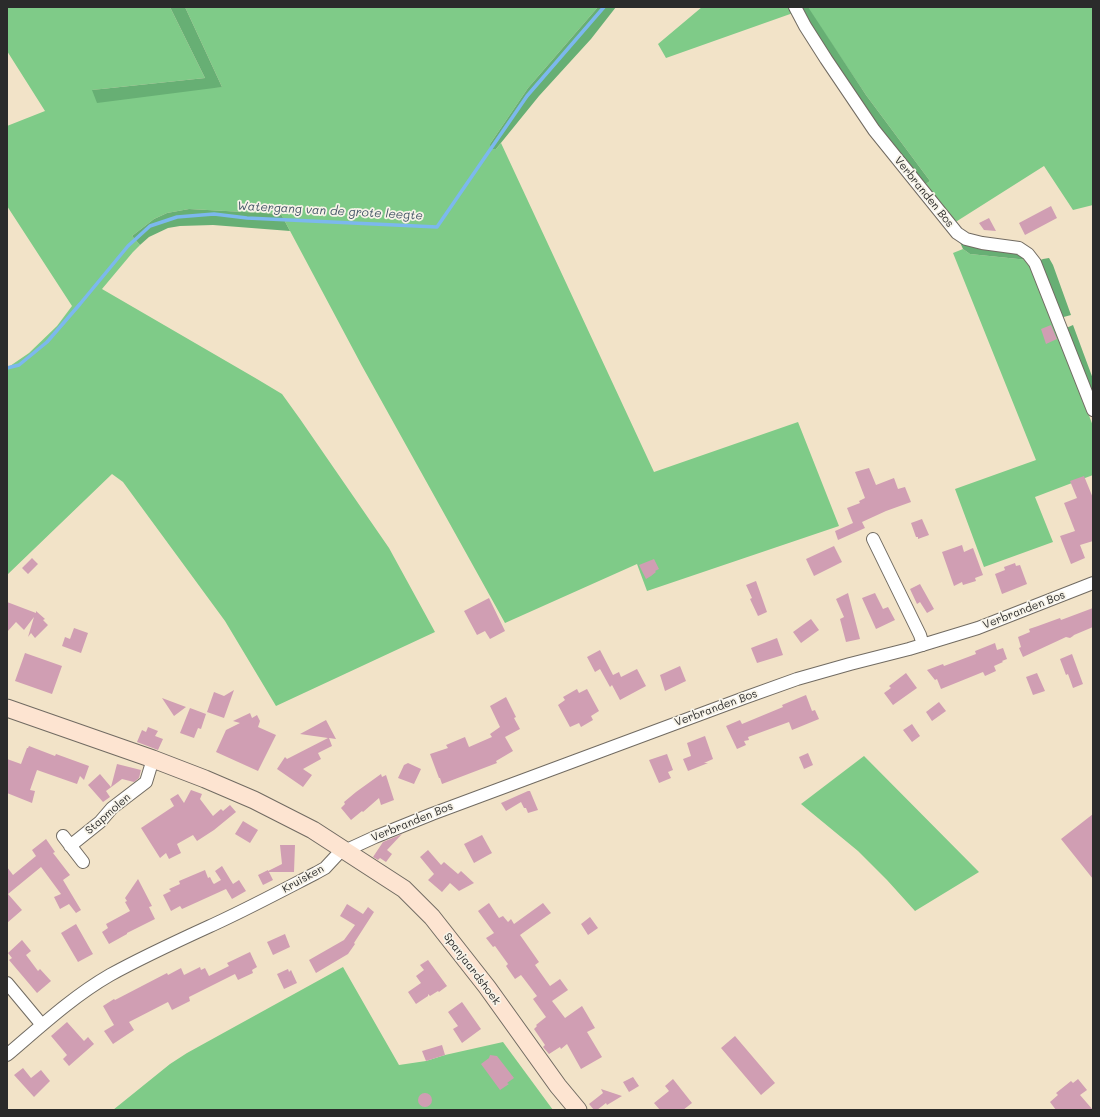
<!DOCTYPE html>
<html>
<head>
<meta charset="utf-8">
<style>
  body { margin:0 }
  #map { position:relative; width:1100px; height:1117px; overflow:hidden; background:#f2e3c8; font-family:Mali,sans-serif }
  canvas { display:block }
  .frame { position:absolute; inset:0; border:8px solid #2b2b2b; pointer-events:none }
</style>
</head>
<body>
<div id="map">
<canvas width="1100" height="1117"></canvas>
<div class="frame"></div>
</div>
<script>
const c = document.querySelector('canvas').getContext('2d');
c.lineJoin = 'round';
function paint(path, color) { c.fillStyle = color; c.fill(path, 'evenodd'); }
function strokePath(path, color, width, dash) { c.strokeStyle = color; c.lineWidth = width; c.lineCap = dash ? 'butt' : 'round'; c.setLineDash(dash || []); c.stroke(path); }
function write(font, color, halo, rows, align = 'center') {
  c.font = font + ' Mali,sans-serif'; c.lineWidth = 3.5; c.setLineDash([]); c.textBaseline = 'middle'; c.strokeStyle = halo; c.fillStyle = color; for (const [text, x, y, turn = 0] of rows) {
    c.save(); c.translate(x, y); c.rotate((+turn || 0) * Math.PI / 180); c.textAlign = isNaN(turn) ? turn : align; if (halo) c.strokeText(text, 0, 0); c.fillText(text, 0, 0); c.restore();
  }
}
const green = new Path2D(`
  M7 7H170L205 78 92 90 222 87 185 7H598L528 88 490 144 496 149 501 143 654 472 798 422 839 526 647 591 637 564 505 623 362 366 281 214 189 209 167 213 154 219 132 236 140 245 133 252 102 289 257 379 282 394 300 419 389 548 435 632 276 706 225 621 123 482 112 474 7 575V366H10L29 353 57 326 72 306 7 206V126L45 111 7 51Z
  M702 7H790L793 13 666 58 658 44Z
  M807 7H1093V205L1073 210 1044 166 954 223 923 186 930 181 866 95Z
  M963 249 970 254 1028 260 1033 268 1093 426V475L1035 497 1053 542 984 567 955 489 1036 460 953 253Z
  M864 756 979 872 915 911 887 880 858 851 801 804Z
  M343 967 399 1065 426 1061 445 1055 503 1042 553 1110H113L170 1064 187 1053Z`);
const forest = new Path2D(`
  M170 7H185L222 87 97 103 92 90 205 78Z
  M598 7H616L591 39 539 96 496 149H491L490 144 528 88Z
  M799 7H808L866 95 930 181 923 186 875 126Z
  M189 209 281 214 290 231 213 225 180 226 168 228 149 237 140 245 132 236 154 219 167 213Z
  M958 238 1018 250 1028 260 970 254 963 249Z
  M1049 258 1053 265 1071 315 1060 318 1038 261 1043 259Z
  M1073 325 1093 379V402L1064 329Z`);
const stream = new Path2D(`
  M7 368 19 365 47 342 80 304 128 246 150 226 177 217 214 214 247 218 437 227 527 96 604 7`);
const building = new Path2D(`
  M1051 206 1057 218 1025 235 1019 223Z
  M989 218 996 231 984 230 979 223Z
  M1051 325 1057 339 1046 344 1041 329Z
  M869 468 876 485 894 478 898 489 905 487 911 502 886 511 862 522 865 528 838 540 835 531 853 523 847 508 860 503 859 501 865 498 855 472Z
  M1084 476 1093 498V541L1080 545 1085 558 1071 564 1060 536 1075 531 1064 503 1077 498 1070 481Z
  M922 519 929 535 918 539V537H916L911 523Z
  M962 545 964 552 973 548 983 575 975 578 976 581 963 585 962 582 954 586 942 552Z
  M834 546 842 562 814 576 806 559Z
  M32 558 38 564 28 574 22 568Z
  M654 559 659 569 655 571 656 572 651 576 646 579 639 565Z
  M1015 563 1016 566 1020 565 1027 584 1002 594 995 574 1005 570 1004 567Z
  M756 581 767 612 758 616 750 599 752 598 746 585Z
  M920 584 934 609 927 613 920 602 917 604 910 589Z
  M848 593 860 639 846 642 840 619 844 617 836 599Z
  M875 593 883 609 888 607 895 620 876 629 862 598Z
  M489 598 505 631 490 639 485 631 477 635 464 611Z
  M7 602 36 613V611L45 619 43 620 48 625 35 638 31 633 28 637 34 617 24 630 16 622 7 632Z
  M1093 608V627L1074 635 1073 636 1070 638 1066 637 1023 657 1019 648 1021 647 1018 637 1030 632 1029 629 1038 626 1060 618 1061 620Z
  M811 619 819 630 801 643 793 632Z
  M74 628 88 633 81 653 62 646 65 637 70 639Z
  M777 638 783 655 757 663 751 648Z
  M995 643 997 650 1003 648 1007 659 1002 661 1003 662 994 666 996 671 985 676 983 672 941 689 937 679 935 680 927 670 943 664 944 666 976 654 975 651Z
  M600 650 613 675 619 672 621 677 637 669 646 686 620 700 612 685 610 687 600 669 595 672 587 657Z
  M25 653 62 666 52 694 15 681Z
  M1072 654 1083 684 1073 688 1068 674 1066 675 1060 659Z
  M680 666 686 681 665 691 660 675Z
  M906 673 917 688 893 705 884 693 891 688 889 686Z
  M1037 673 1045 691 1033 695 1026 677Z
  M577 689 579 693 587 689 599 711 591 716 593 720 581 727 579 723 570 727 558 705 565 700 563 697Z
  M234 690 224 718 207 712 214 692 224 696Z
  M806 695 812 711 815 710 819 719 792 730 789 722 748 737 749 740 744 741 746 745 737 749 726 726 740 720 742 724 783 707 782 705Z
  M506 697 516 717 514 718 520 729 505 737 513 751 496 761 497 763 442 784 440 778H439L430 754 448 748 446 745 465 737 469 747 492 737 490 734 500 727 490 706Z
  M162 698 186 707 174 716Z
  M939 702 946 711 932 721 926 712Z
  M190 708 206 714 201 729 198 728 194 738 180 733Z
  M250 713 252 718 257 715 260 721 258 727 276 735 258 771 216 752 226 730 240 723 233 721Z
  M326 720 336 739 329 738 332 746 318 753 321 759 303 769 312 775 303 787 277 769 285 757 287 759 328 738 300 734Z
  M912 724 920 736 912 742 903 730Z
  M148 727 158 731 155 736 163 739 158 750 137 742 142 730 146 732Z
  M705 736 713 759 704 763H708L688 771 683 759 691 756 687 743Z
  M29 746 55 756 56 754 89 766 84 780 80 776 77 784 37 770 30 790 35 791 32 803 7 793V759L21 764 27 748H28Z
  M808 753 813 765 804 769 799 757Z
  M667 754 673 770 668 772 671 778 659 783 649 760Z
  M408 763 421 769 414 784 398 778 404 765Z
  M117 764 141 770 139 778 134 782 122 779 106 791 110 797 103 802 88 785 100 774 111 787Z
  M381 774 382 777 386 775 394 800 381 805 379 798 363 812 362 811 351 820 341 808 345 804 344 802 356 792Z
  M191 790 202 794 200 799 213 816 221 809 223 811 230 805 236 812 214 830 197 841 193 835 177 844 181 853 169 859 166 853 160 858 141 828 174 806 170 799 178 794 184 803Z
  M528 791H530L538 810 528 813 526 808H524L521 802 506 811 501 803Z
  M1093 814V879L1061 839Z
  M243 821 258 830 250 843 235 834Z
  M402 834 387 850 392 854 386 862 380 858 378 860 373 857 383 842Z
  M482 835 492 853 474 863 464 844Z
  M46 839 55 852 53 853 70 875 63 880 81 910 76 913 69 904 60 909 54 897 61 894 41 867 8 894 22 910 7 923V867L13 875 36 856 32 850Z
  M280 845H295L294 872H269L273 880 263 885 258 875 268 870V871L282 864Z
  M428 850 441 865 444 862 458 874 461 871 474 883 459 891 450 883 442 892 428 880 434 874 420 857Z
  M222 866 233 884 239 880 246 891 232 899 226 889 182 909 180 906 171 911 163 895 171 891 169 889 180 884 179 881 205 870 208 878 210 877 213 883 214 884 221 880 215 871Z
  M138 879 152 906 149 907 155 919 127 933V934L109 944 102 932 108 928 106 924 130 911 125 902 127 901 125 898Z
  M489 903 499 918 503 916 508 922 511 919 514 924 543 903 551 913 520 935 539 962 535 965 550 986 560 979 568 990 552 1001 565 1018 582 1006 595 1028 587 1032 602 1057 581 1069 567 1044 561 1049 560 1047 549 1054 543 1047 545 1045 534 1029 537 1026 536 1025 546 1017 533 999 537 996 521 975 515 979 506 966 508 964 495 946 493 947 486 938 494 933 478 911Z
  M347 904 363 914 368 907 374 912 354 943 355 944 348 954 316 973 309 960 344 940 355 925 340 916Z
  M590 917 598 928 588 935 581 924Z
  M76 924 93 954 78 962 61 933Z
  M285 934 290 947 273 955 267 942Z
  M22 940 31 951 26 955 38 971 40 969 51 981 37 993 9 960 12 958 8 953Z
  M250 952 257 967 252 970 253 973 238 980 235 974 189 997 190 1001 172 1010 168 1002 129 1022 134 1030 113 1044 104 1031 114 1025 103 1006 114 999 115 1000 167 973 168 975 181 968 184 975 200 967 201 970 205 968 209 976 229 966 227 963Z
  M428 960 447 986 439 992 438 991 430 996 428 994V996L416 1004 408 992 421 983 416 976 424 970 420 965Z
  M288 969 289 972 291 970 297 983 284 989 277 974Z
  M462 1002 481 1029 462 1043 453 1029 458 1026 448 1012Z
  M67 1022 84 1041 88 1037 94 1044 69 1066 63 1059 67 1055 51 1036Z
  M735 1036 775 1083 761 1095 721 1048Z
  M442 1045 445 1055 426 1061 422 1051Z
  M490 1055 497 1056 514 1078 507 1083 509 1084 500 1090 481 1064 489 1058Z
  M23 1068 31 1078 41 1070 50 1081 34 1097 14 1075Z
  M633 1077 639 1086 629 1092 623 1082Z
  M673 1079 692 1103 683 1110H660L654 1103 669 1091 665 1086Z
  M1078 1079 1087 1090 1080 1095 1093 1110H1056L1050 1102 1058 1095 1056 1093 1071 1081 1073 1083Z
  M601 1089 622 1096 607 1105 606 1103 597 1110H594L589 1104 603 1093Z
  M418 1100a7 7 0 1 1 14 0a7 7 0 1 1-14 0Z`);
const street = new Path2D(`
  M795 7 805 26 826 59 874 130 957 233 966 239 982 243 1019 248 1028 254 1035 263 1093 410
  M873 539 920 635 923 645
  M63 836 83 862
  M70 846 100 822 112 808 146 782 153 759
  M7 983 42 1025
  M7 1055C40 1027 72 997 110 975 146 955 184 938 221 921 253 906 285 889 316 873L325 868 338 854 375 837 432 814 744 698 797 679 850 664 909 649 978 628 1093 583`);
const secondary = new Path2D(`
  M7 708 153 759 205 779 254 800 313 830 404 889 432 917 487 987 558 1086 578 1110`);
const streetNames = [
  ["Verbranden Bos",924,192,51],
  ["Verbranden Bos",1024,610,-21],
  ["Verbranden Bos",716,708,-20],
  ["Stapmolen",108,814,-41],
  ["Verbranden Bos",412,822,-22],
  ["Kruisken",303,879,-29],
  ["Spanjaardshoek",472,969,53]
];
const waterNames = [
  ["Watergang van de grote leegte",330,211,3]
];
paint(green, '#7fcb88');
paint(forest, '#67af74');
strokePath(stream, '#7cb8ee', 3.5);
paint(building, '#d09eb3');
strokePath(street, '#716b62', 14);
strokePath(secondary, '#716b62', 19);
strokePath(street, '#fff', 12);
strokePath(secondary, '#fde4d1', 17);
write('11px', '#2b2b2b', '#f7f3e8', streetNames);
write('italic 12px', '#435566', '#f7f3e8', waterNames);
</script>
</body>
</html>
